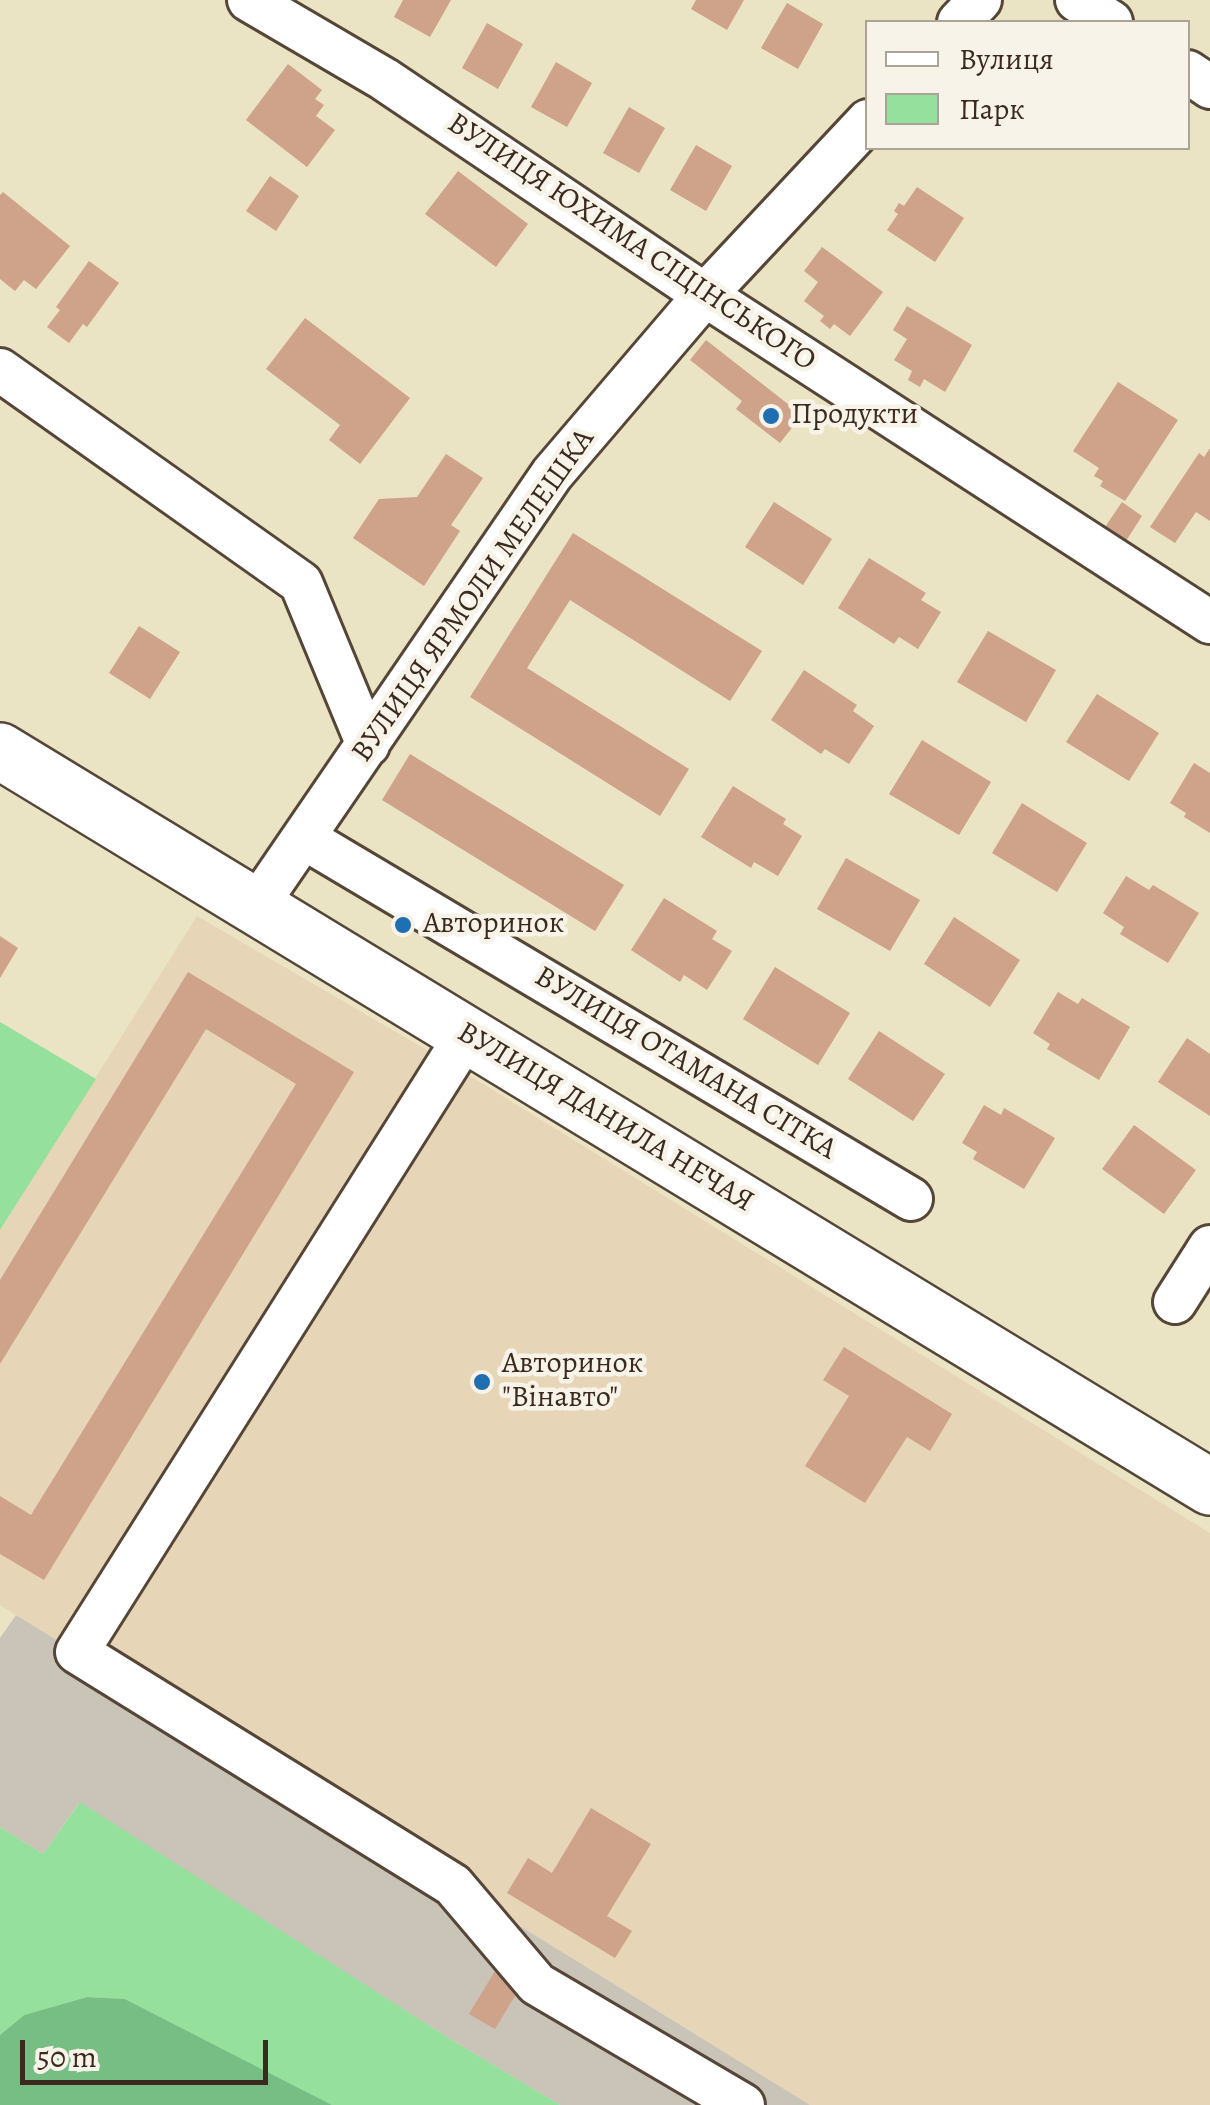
<!DOCTYPE html>
<html>
<head>
<meta charset="utf-8">
<style>
  body { margin:0 }
  #map { position:relative; width:1210px; height:2105px; overflow:hidden; background:#eae3c4; font-family:Alegreya,serif }
  canvas { display:block }
  .legend { position:absolute; left:865px; top:20px; width:325px; height:130px; box-sizing:border-box; background:#f7f3e8; border:2px solid #aca397; margin:0; padding:12px 18px; list-style:none; font-size:30px; color:#3b2a1e }
  .legend li { display:flex; align-items:center; gap:20px; height:50px }
  .legend b { width:50px; border:2px solid #aca397 }
  .scale { position:absolute; left:20px; top:2040px; width:248px; height:45px; box-sizing:border-box; border:5px solid #3b2a1e; border-top:0; padding-left:12px; font-size:30px; line-height:35px; white-space:nowrap; color:#3b2a1e; -webkit-text-stroke:8px #f7f3e8; paint-order:stroke }
</style>
</head>
<body>
<div id="map">
<canvas width="1210" height="2105"></canvas>
<ul class="legend">
<li><b style="height:12px;background:#fff"></b>Вулиця</li>
<li><b style="height:28px;background:#94e09c"></b>Парк</li>
</ul>
<div class="scale">50 m</div>
</div>
<script>
const c = document.querySelector('canvas').getContext('2d');
c.lineJoin = 'round';
function paint(path, color) { c.fillStyle = color; c.fill(path, 'evenodd'); }
function strokePath(path, color, width, dash) { c.strokeStyle = color; c.lineWidth = width; c.lineCap = dash ? 'butt' : 'round'; c.setLineDash(dash || []); c.stroke(path); }
function write(font, color, halo, rows, align = 'center') {
  c.font = font + ' Alegreya,serif'; c.lineWidth = 9; c.setLineDash([]); c.textBaseline = 'middle'; c.strokeStyle = halo; c.fillStyle = color; for (const [text, x, y, turn = 0] of rows) {
    c.save(); c.translate(x, y); c.rotate((+turn || 0) * Math.PI / 180); c.textAlign = isNaN(turn) ? turn : align; if (halo) c.strokeText(text, 0, 0); c.fillText(text, 0, 0); c.restore();
  }
}
const built = new Path2D(`
  M197 916 449 1063 1210 1533V2105H810L0 1605V1230Z`);
const industrial = new Path2D(`
  M16 1615 810 2105H560L447 2037 79 1803 43 1854 0 1827V1638Z`);
const green = new Path2D(`
  M0 1022 96 1079 0 1230Z
  M80 1802 447 2037 560 2105H332L125 1999 87 1997 24 2015 0 2035V1827L43 1854Z`);
const forest = new Path2D(`
  M87 1997 125 1999 332 2105H0V2035L24 2015Z`);
const building = new Path2D(`
  M403 0H451L430 37 394 17Z
  M696 0H744L727 30 691 9Z
  M787 3 823 24 798 69 761 48Z
  M487 23 523 44 498 89 462 68Z
  M556 62 592 83 567 127 531 107Z
  M288 64 322 90 315 99 324 105 316 116 335 130 307 167 246 120Z
  M629 107 665 128 639 173 603 153Z
  M696 145 732 166 706 211 670 190Z
  M458 171 528 224 496 267 425 214Z
  M270 176 299 196 276 231 246 211Z
  M917 187 964 218 935 262 887 230 898 214 894 211 899 203 904 206Z
  M3 192 70 246 36 289 24 280 15 291 0 279V195Z
  M822 247 883 292 850 336 834 324 830 329 820 321 824 316 804 301 818 282 804 271Z
  M89 261 119 283 87 327 83 324 69 343 47 327 60 310 56 307Z
  M907 306 972 345 945 392 924 379 920 387 908 380 912 371 894 360 907 339 893 330Z
  M305 318 410 398 360 464 329 440 340 425 266 369Z
  M706 340 802 415 780 443 736 409 742 401 690 360Z
  M1118 382 1178 420 1125 501 1100 486 1103 481 1094 476 1099 468 1073 451Z
  M1210 448V521L1196 512 1175 543 1150 527 1199 453 1204 457Z
  M446 454 483 478 451 525 460 531 424 586 353 538 379 499 417 497Z
  M774 502 832 539 803 585 745 547Z
  M1122 502 1142 516 1124 544 1103 530Z
  M573 533 762 651 730 701 570 600 527 668 689 769 660 816 470 697Z
  M869 558 926 593 921 600 941 612 918 649 899 637 894 644 838 608Z
  M139 626 180 652 150 699 109 673Z
  M988 631 1056 670 1026 722 957 682Z
  M804 670 857 705 853 711 874 726 849 764 825 749 821 754 771 720Z
  M1097 694 1159 733 1129 781 1066 742Z
  M922 740 991 782 959 835 889 794Z
  M410 754 624 885 595 931 382 800Z
  M1194 763 1210 773V833L1184 817 1186 813 1170 803Z
  M733 786 786 819 783 824 802 836 778 876 754 862 751 868 701 837Z
  M1022 803 1087 843 1057 892 992 853Z
  M846 858 920 900 890 951 817 909Z
  M1126 876 1149 890 1153 885 1199 913 1168 963 1120 934 1124 927 1103 913Z
  M664 898 717 931 712 939 732 951 707 990 684 975 680 982 631 950Z
  M954 917 1020 960 990 1007 924 964Z
  M0 936 18 948 0 978Z
  M775 967 850 1013 818 1065 743 1019Z
  M188 972 354 1072 44 1580 0 1554V1496L31 1515 296 1084 206 1029 0 1364V1280Z
  M1058 992 1078 1004 1082 998 1130 1027 1099 1080 1047 1049 1050 1044 1033 1033Z
  M879 1031 945 1074 913 1121 848 1079Z
  M1187 1038 1210 1054V1116L1158 1082Z
  M984 1105 1001 1115 1004 1108 1055 1138 1024 1189 973 1159 977 1152 962 1143Z
  M1134 1125 1196 1170 1164 1214 1102 1169Z
  M844 1347 952 1414 930 1451 907 1437 865 1503 805 1466 849 1396 823 1380Z
  M591 1808 651 1844 607 1916 632 1931 615 1958 507 1893 528 1858 552 1873Z
  M495 1971 521 1986 495 2029 469 2014Z`);
const minor = new Path2D(`
  M249 0 384 79 705 295 1210 622
  M1077 0 1111 22
  M959 22 980 0
  M1188 72 1210 87
  M0 370 301 583 368 745
  M304 838 911 1199
  M257 905 552 474 705 295 868 121
  M467 1034 77 1652 453 1885 537 1984 743 2105
  M1175 1302 1210 1247`);
const major = new Path2D(`
  M0 751 1210 1487`);
const markers = [
  [771,416,10,"#1f6fb2"],
  [403,925,10,"#1f6fb2"],
  [482,1382,10,"#1f6fb2"]
];
const streetNames = [
  ["ВУЛИЦЯ ЮХИМА СІЦІНСЬКОГО",631,243,34],
  ["ВУЛИЦЯ ЯРМОЛИ МЕЛЕШКА",474,596,-55],
  ["ВУЛИЦЯ ОТАМАНА СІТКА",685,1064,31],
  ["ВУЛИЦЯ ДАНИЛА НЕЧАЯ",605,1118,31]
];
const poiNames = [
  ["Продукти",791,416],
  ["Авторинок",423,925],
  ["Авторинок",502,1365],
  ["\"Вінавто\"",502,1399]
];
paint(built, '#e6d6b7');
paint(industrial, '#cac3b8');
paint(green, '#94e09c');
paint(forest, '#77be84');
paint(building, '#cfa28a');
strokePath(minor, '#554637', 48);
strokePath(major, '#554637', 60);
strokePath(minor, '#fff', 42);
strokePath(major, '#fff', 55);
for (const [x, y, r, color] of markers) { const dot = new Path2D(); dot.arc(x, y, r, 0, 2 * Math.PI); c.fillStyle = color; c.fill(dot); strokePath(dot, '#f7f3e8', 4); }
write('30px', '#3b2a1e', '#f7f3e8', streetNames);
write('30px', '#3b2a1e', '#f7f3e8', poiNames, 'left');
</script>
</body>
</html>
